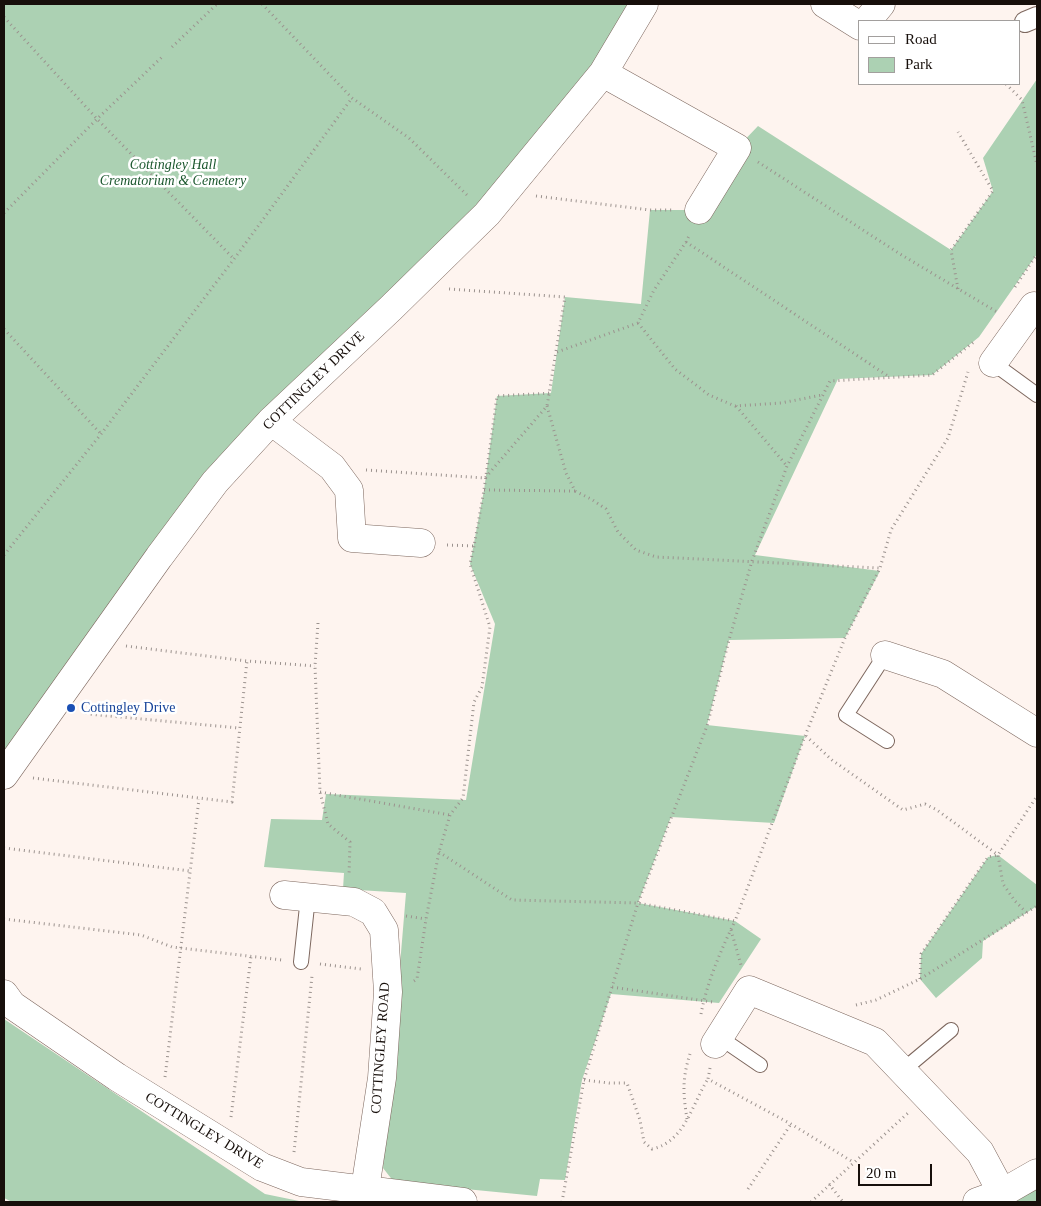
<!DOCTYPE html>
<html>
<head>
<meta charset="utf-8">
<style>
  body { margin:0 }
  #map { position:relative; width:1041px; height:1206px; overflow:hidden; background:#fef4ef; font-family:"Times New Roman",serif }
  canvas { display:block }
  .frame { position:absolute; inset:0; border:5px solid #170f0b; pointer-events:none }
  .legend { position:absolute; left:858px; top:20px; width:162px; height:65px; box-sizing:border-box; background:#fff; border:1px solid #a29f9d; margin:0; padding:6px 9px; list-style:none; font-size:15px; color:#170f0b }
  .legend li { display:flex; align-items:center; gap:10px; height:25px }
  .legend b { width:25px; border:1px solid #a29f9d }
  .scale { position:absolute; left:858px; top:1164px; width:74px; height:22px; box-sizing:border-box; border:2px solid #170f0b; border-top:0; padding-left:6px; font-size:15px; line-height:18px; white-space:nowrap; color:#170f0b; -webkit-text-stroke:4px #fff; paint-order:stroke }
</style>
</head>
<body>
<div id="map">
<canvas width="1041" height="1206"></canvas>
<div class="frame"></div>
<ul class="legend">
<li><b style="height:6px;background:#fff"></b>Road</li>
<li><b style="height:14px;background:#acd1b3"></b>Park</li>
</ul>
<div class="scale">20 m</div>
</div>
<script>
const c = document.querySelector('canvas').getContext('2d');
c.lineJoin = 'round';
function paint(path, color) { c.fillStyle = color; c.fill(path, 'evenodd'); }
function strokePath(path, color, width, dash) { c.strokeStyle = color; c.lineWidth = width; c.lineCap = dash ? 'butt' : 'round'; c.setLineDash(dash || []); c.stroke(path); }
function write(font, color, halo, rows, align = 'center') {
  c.font = font + ' "Times New Roman",serif'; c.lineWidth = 5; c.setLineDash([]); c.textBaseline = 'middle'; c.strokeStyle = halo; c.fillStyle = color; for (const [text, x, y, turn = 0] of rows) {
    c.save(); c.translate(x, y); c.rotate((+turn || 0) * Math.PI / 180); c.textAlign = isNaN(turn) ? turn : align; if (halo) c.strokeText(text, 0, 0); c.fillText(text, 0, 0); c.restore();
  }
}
const green = new Path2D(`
  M4 4H644L603 73 271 421 4 775Z
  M1037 79V254L979 337 932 375 838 379 755 555 880 571 845 638 729 640 707 725 805 736 774 823 671 817 638 903 735 921 761 939 719 1003 611 994 582 1080 565 1180 540 1179 537 1196 394 1182 383 1168 406 893 343 889 344 873 264 867 271 819 322 820 326 794 466 800 495 624 470 564 484 490 497 396 551 393 565 297 641 304 650 210H699L737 148 758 126 951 250 993 191 983 158Z
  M998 855 1037 885V906L983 941 982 958 936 998 920 979 921 954 988 857Z
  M4 1019 265 1194 304 1202H12L4 1198Z
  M1037 1188V1202H1010Z`);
const path = new Path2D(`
  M262 4 352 98 409 138 468 196
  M4 17 97 119 234 259
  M172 47 217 4
  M1006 84 1022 100 1037 165
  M758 162 900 254 997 312
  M536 196 650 210H674
  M4 213 97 119 162 57
  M686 242 888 376
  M1015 287 1037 254
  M958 289 951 250 993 191 958 132
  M638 323 675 369 709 395 735 406 781 403 822 395
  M4 329 101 434
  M557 352 638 323 654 290 686 242 690 234
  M547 406 566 473 575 491 591 499 606 509 618 532 636 550 656 557 880 568
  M736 406 787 466
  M366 470 485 478 547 406 565 297 449 289
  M484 490 575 491
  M447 545 474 546 484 490 497 396 551 393
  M4 555 101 434 234 259 352 98
  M318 623 315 666 320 792 328 824 350 842 349 876
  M126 646 247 661 315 666
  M82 710 88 714 239 728
  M806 736 832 760 903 810 925 804 937 810 998 855 1003 884 1015 901 1027 913
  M33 778 232 802 247 661
  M320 792 450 815
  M4 848 190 871
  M439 852 512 900 638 903 735 921 805 736 845 638 880 568 891 530 948 438 968 372
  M406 916 426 919
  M4 919 141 935 172 947 282 960
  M731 930 741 965
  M320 964 361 969
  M920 979 921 954 988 857 998 855 1037 796
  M414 981 417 979 426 919 439 852 450 815 463 798 474 702 482 687 490 627 470 564 474 546
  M712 1002 612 987 638 903 707 726 729 640 752 561 787 466 830 381 932 375 975 341
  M856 1005 876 1000 920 979 1037 906
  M701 1014C707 982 721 950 735 921
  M710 1068 708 1079 791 1124 853 1162
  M165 1077 199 799
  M584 1080 609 1083H627L640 1120 644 1142 652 1149C685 1142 692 1104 708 1079
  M231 1117 251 956
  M687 1119C683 1093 682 1079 690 1054
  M294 1152 312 976
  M829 1184 843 1202
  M748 1189 791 1124
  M562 1202 584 1080 612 987
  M811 1202 908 1113`);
const service = new Path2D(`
  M993 363 1037 395
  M885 655 846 715 887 741
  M301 962 308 897
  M719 1037 760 1065
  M902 1071 951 1030`);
const pedestrian = new Path2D(`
  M1025 22 1037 17`);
const minor = new Path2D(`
  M825 4 860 26
  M867 21 881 4
  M603 73 737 148 699 210
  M993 363 1034 306 1037 309
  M271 421 332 467 349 490 352 538 421 543
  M885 655 943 674 1037 733
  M4 775 159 557 215 482 271 421 391 308 487 214 603 73 644 4
  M284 895 354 902 373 912 384 930 388 992 382 1078 365 1189
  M4 994 12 1005 117 1077 262 1167 301 1182 463 1202
  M715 1044 749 990 875 1042 980 1152 1002 1193
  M977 1202 1002 1193 1037 1173`);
const markers = [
  [71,708,5,"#1a4fb4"]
];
const parkNames = [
  ["Cottingley Hall",173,165],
  ["Crematorium & Cemetery",173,181]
];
const streetNames = [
  ["COTTINGLEY DRIVE",314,381,-44],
  ["COTTINGLEY ROAD",381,1048,-86],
  ["COTTINGLEY DRIVE",204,1131,31]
];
const transitNames = [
  ["Cottingley Drive",81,708]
];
paint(green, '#acd1b3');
strokePath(service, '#7d675e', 16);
strokePath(pedestrian, '#7d675e', 22);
strokePath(minor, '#7d675e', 29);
strokePath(path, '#9b928e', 3, [1, 4]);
strokePath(service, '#fff', 14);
strokePath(pedestrian, '#fff', 20);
strokePath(minor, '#fff', 28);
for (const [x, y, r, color] of markers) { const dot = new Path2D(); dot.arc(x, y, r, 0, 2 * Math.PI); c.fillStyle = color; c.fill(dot); strokePath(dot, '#fff', 2); }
write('italic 14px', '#1c582f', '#fff', parkNames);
write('14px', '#170f0b', '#fff', streetNames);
write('14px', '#164399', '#fff', transitNames, 'left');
</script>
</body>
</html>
